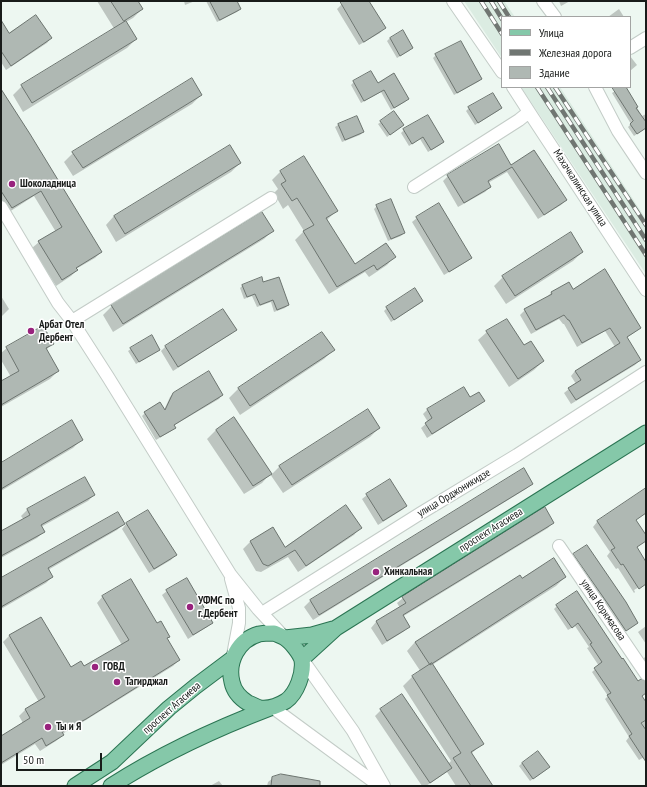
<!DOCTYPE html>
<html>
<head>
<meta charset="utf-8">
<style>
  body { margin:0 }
  #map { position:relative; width:647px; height:787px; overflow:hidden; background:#edf7f1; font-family:"PT Sans Narrow",sans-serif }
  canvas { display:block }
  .frame { position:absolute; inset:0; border:2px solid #191c1a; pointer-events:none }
  .legend { position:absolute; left:501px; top:16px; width:130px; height:72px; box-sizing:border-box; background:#fff; border:1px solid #a3a4a3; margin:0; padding:5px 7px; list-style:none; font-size:12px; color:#191c1a }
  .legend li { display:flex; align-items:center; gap:8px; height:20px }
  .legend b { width:20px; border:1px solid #a3a4a3 }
  .scale { position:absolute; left:16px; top:753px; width:86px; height:18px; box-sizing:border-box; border:2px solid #191c1a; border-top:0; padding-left:5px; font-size:12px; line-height:14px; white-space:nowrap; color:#191c1a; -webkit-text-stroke:3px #fff; paint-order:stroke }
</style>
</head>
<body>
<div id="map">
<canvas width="647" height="787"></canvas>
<div class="frame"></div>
<ul class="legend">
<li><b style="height:5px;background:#85c8a9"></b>Улица</li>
<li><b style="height:5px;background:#707672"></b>Железная дорога</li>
<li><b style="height:11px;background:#afb8b3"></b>Здание</li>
</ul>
<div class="scale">50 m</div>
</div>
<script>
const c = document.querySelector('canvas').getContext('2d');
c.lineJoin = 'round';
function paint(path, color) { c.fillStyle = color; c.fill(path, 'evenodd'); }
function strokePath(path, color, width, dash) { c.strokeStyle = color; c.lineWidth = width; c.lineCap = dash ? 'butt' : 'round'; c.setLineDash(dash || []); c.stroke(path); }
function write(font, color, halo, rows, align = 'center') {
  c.font = font + ' "PT Sans Narrow",sans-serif'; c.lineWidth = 3; c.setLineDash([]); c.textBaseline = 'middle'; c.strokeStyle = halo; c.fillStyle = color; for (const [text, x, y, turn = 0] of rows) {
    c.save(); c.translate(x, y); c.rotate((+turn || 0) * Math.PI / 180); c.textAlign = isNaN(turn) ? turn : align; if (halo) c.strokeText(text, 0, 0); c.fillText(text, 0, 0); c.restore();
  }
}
const built = new Path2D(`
  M464 1H504L515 17H502V58Z
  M521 87H560L646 219V274Z`);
const shadow = new Path2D(`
  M97 1H137L142 9 133 18 126 22 136 39 127 48 23 112 13 95 22 86 115 30Z
  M184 1H195L185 5Z
  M206 1H236L240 9 237 12 217 22Z
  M345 1H368L384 28 380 33 359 45 337 9 342 4 346 2Z
  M559 1H570L561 6Z
  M619 9 624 17H608Z
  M1 26 9 34 51 38 47 43 6 70 1 62Z
  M390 38 412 48 409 51 397 58 387 41Z
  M436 55 481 79 478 82 454 95 433 58Z
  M630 56 637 65 630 71Z
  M354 82 377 84 407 99 405 102 391 110 381 92 361 103 351 85Z
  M621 87H625L642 116 646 114V128L634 136 628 127 631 124 612 93Z
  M201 95 192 104 73 176 64 162 73 153Z
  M1 96 101 252 95 258 76 269 77 270 71 276 56 286 32 248 39 242 56 232 34 196 6 214 1 206Z
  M469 108H501L498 111 475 125 466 111Z
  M428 116 443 142 440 145 428 152 420 139 409 146 401 133 404 130Z
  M356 117 363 132 360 135 342 142 335 127 338 125Z
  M381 122 403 125 387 137 378 124Z
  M240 163 231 172 116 242 106 225 114 216Z
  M511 166 566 200 561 205 538 219 507 172 488 183 490 187 485 192 458 207 443 181 448 176Z
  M280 172 336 211 327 220 355 266 395 256 387 265 369 277 365 272 329 294 295 240 304 231 288 205 283 209 274 193 278 189 272 180Z
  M377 206 404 233 401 236 388 241 374 209Z
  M417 218 471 258 466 262 444 275 412 222Z
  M273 230 264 239 113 332 103 315 112 306Z
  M582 252 573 261 506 304 494 286 503 277Z
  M568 283 573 290 640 328 635 332 626 338 640 360 635 365 571 404 564 393 569 389 576 384 571 376 575 371 615 347 605 331 577 347 564 324H563L559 319 531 334 520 315 525 310 546 298 551 293Z
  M263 284 288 305 285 308 274 312 271 302 257 307 252 296 244 299 240 288 243 285Z
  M415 290 422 301 419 304 391 322 384 311 387 308Z
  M1 296 9 309 1 317Z
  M223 310 235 330 231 334 173 371 161 351 165 347Z
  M487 332 543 361 534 370 509 387 478 340Z
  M322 333 333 350 324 359 240 415 229 398 238 389Z
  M52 344 46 350 58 371 50 379 1 407V382L11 377 1 360V353L7 348Z
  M131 349 159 350 156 352 136 364 128 351Z
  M463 388 470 398 484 401 479 405 427 438 421 428 428 422 423 414 427 410Z
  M174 393 222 395 219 399 173 426 175 427 171 431 156 440 142 416 145 413 164 410 170 397Z
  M234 418 271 475 280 466 379 428 370 437 283 493 270 474 262 483 244 494 207 439 216 430Z
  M82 439 73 448 1 491V464Z
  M524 470 532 483 526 489 313 620 304 607 310 601Z
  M84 478 94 495 88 501 41 527 44 532 37 538 1 558V532L24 520 21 516 27 510Z
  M646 489V513L635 520 646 537V540L636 548 646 563V583L634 590 635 592 634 593 618 568 616 569 607 556 610 552 593 527 597 522Z
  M367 495 406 506 402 510 378 525 362 499Z
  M148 511 175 555 171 560 149 573 122 529 126 524Z
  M553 522 548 528 402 617 409 627 403 632 382 645 371 628 376 622 400 608 397 603 403 598Z
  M123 524 117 530 48 570 52 577 46 583 1 609V579Z
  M273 528 285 548 360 528 354 535 298 572 288 557 261 572 256 571 243 549 250 542Z
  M574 555 634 625 622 633 571 558Z
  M565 577 556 586 432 665 483 743 471 754 492 786H456L447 772 426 786H422L375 716 381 710 448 764 451 761 403 686 412 677 421 672 407 651 415 642 521 579Z
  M167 591 212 623 207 627 188 639 162 595Z
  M577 593 638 682 646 691V693L641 697 646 704V756L639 760 626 741 629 737 605 699 608 696 592 672 599 666 587 648 589 647 575 626 568 630 554 609 557 606Z
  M103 596 157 625 169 636 166 639 179 660 173 666 78 725 62 734 63 735 56 741 40 751 35 744 1 765V737L23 723 19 716 25 710 39 702 3 642 9 636 40 618 70 669 84 667 122 645 97 603Z
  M646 626V644L638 632Z
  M646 656V667L641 661Z
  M522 763 546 770 530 781 519 766Z
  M273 778 310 786H267L268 782Z
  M219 781 223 786H210Z`);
const building = new Path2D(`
  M111 1H138L143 9 124 21Z
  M210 1H237L241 9 220 20Z
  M340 1H369L386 28 364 42Z
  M36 15 52 38 11 66 1 51V20L9 33Z
  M126 21 137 39 32 103 21 85Z
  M403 30 413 48 400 56 390 38Z
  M461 41 482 79 457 93 435 54Z
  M371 71 378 83 394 73 409 99 394 108 384 90 364 101 353 81Z
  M192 78 202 95 83 168 72 152Z
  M612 87H626L638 107 636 108 646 122V128L637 134 630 124 633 121Z
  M1 89 30 134 102 252 76 268 78 270 62 280 38 241 62 227 41 191 12 208 1 191Z
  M493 93 502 108 478 123 468 107Z
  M394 111 404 125 390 135 380 121Z
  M428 115 444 142 431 150 423 137 412 144 403 129Z
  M357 116 364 132 345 140 338 124Z
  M499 144 511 165 534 150 567 200 544 215 512 167 488 181 491 187 464 203 447 175Z
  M230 145 241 163 125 234 114 216Z
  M304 156 338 211 326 218 355 264 386 243 396 257 377 270 374 265 337 287 303 231 314 225 297 198 292 201 281 184 286 181 280 171Z
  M391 199 405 233 391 239 376 205Z
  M439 203 472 258 449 272 416 217Z
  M262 212 274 231 123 324 111 305Z
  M571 232 583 252 515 296 502 276Z
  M605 269 641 328 627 337 641 360 576 400 568 388 581 380 575 371 620 343 610 328 582 343 569 320H568L564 315 536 330 524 309 552 294 551 292 569 282 573 289Z
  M262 277 263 282 279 277 289 305 277 310 273 300 260 305 255 294 247 297 242 285Z
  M415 288 423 301 394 320 386 307Z
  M223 309 237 330 178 367 165 346Z
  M507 319 524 345 531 341 544 361 518 379 486 331Z
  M43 326 54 344 46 348 59 371 1 405V381L19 371 6 347Z
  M322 332 335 350 250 406 238 388Z
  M152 335 160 350 139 362 130 348Z
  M209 371 223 395 174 425 176 428 160 437 144 412 160 402 165 410 173 393Z
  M464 387 470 397 479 392 485 401 432 434 425 423 432 418 427 409Z
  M368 409 380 428 292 485 279 466Z
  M234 417 272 474 253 486 216 430Z
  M72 420 83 440 1 489V463Z
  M524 468 533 484 319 615 310 600Z
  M85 477 95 495 41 525 45 532 1 556V531L30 515 27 509Z
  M390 479 407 506 383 521 366 494Z
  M646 488V513L636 520 646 535V541L637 547 646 562V584L639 589 623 564 621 565 611 550 615 548 597 521Z
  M346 505 362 528 306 566 295 550 268 566 263 564 250 541 273 527 285 547Z
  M545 507 554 523 403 615 410 627 387 641 376 621 406 603 402 597Z
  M148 510 177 555 154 569 126 523Z
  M118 512 125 524 48 568 53 577 1 607V578Z
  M587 545 626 602 638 623 626 631 608 604 573 554Z
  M554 558 566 577 430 665 415 642 520 575 522 578Z
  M187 578 213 623 193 635 166 590Z
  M131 579 157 623 161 621 170 637 167 638 180 660 86 719 62 732 64 735 46 746 42 738 1 763V736L30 718 25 709 45 697 9 635 41 617 71 667 81 661 84 666 129 640 102 596Z
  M577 591 622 659 623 658 638 681 641 679 646 681V693L642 696 646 702V720L641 723 646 730V762L629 736 632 734 607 695 611 693 594 668 602 662 590 644 592 643 578 623 572 628 556 605Z
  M432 663 484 744 471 752 493 786H471L453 758 461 753 412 676Z
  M402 694 452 768 430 783 380 709Z
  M538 751 550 767 533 779 522 763Z
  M281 774 320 781V786H271L272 777Z`);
const minor = new Path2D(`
  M453 1 502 72
  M543 1 555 17
  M630 48 646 38
  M513 87 533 118 646 290
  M595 87 618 131 646 173
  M414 187 519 120 529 112
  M1 207 58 303 72 321 108 377 230 574 258 609 285 638
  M72 321 271 198
  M559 546 646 674
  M231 579 239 608V623L233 655
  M262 613 421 513 517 455 646 372
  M302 659 353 731 384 786
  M272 707 374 782 378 786`);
const major = new Path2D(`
  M274 633C278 635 282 636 285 638 291 642 300 653 302 660 304 673 297 693 286 701 278 706 268 709 260 708 256 707 252 704 248 703 240 698 234 692 232 682 227 662 238 640 259 634 264 633 269 633 274 633Z
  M285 638 312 635 333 629
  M302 659 336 628 646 433
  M75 786 112 762 169 708 196 686 232 659
  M111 786C161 754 215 729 270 708`);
const rail = new Path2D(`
  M481 1 502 34
  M491 1 502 19
  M499 1 509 17
  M537 87 646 255
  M547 87 646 240
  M555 87 646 225`);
const markers = [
  [12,184,4,"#98227d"],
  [31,331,4,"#98227d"],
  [376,572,4,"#98227d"],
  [190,607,4,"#98227d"],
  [95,667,4,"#98227d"],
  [117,682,4,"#98227d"],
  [48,727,4,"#98227d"]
];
const poiNames = [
  ["Шоколадница",20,184],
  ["Арбат Отел",39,325],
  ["Дербент",39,338],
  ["Хинкальная",384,572],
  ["УФМС по",198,601],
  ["г.Дербент",198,614],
  ["ГОВД",103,667],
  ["Тагирджал",125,682],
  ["Ты и Я",56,727]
];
const streetNames = [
  ["Махачкалинская улица",580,188,57],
  ["улица Орджоникидзе",454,493,-31],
  ["проспект Агасиева",491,530,-32],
  ["улица Коркмасова",603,610,56],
  ["проспект Агасиева",172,708,-41]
];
paint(built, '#dbece2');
paint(shadow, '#0003');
paint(building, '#afb8b3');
strokePath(building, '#6c746f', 1);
strokePath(minor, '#c3ccc7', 14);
strokePath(major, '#2a7452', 17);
strokePath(minor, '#fff', 12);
strokePath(major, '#85c8a9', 15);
strokePath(rail, '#707672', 4.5);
strokePath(rail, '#fff', 3, [9]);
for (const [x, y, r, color] of markers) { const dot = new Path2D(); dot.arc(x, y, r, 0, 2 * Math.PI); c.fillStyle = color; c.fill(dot); strokePath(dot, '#fff', 1.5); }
write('bold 11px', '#191c1a', '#fff', poiNames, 'left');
write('11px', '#191c1a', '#fff', streetNames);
</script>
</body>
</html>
